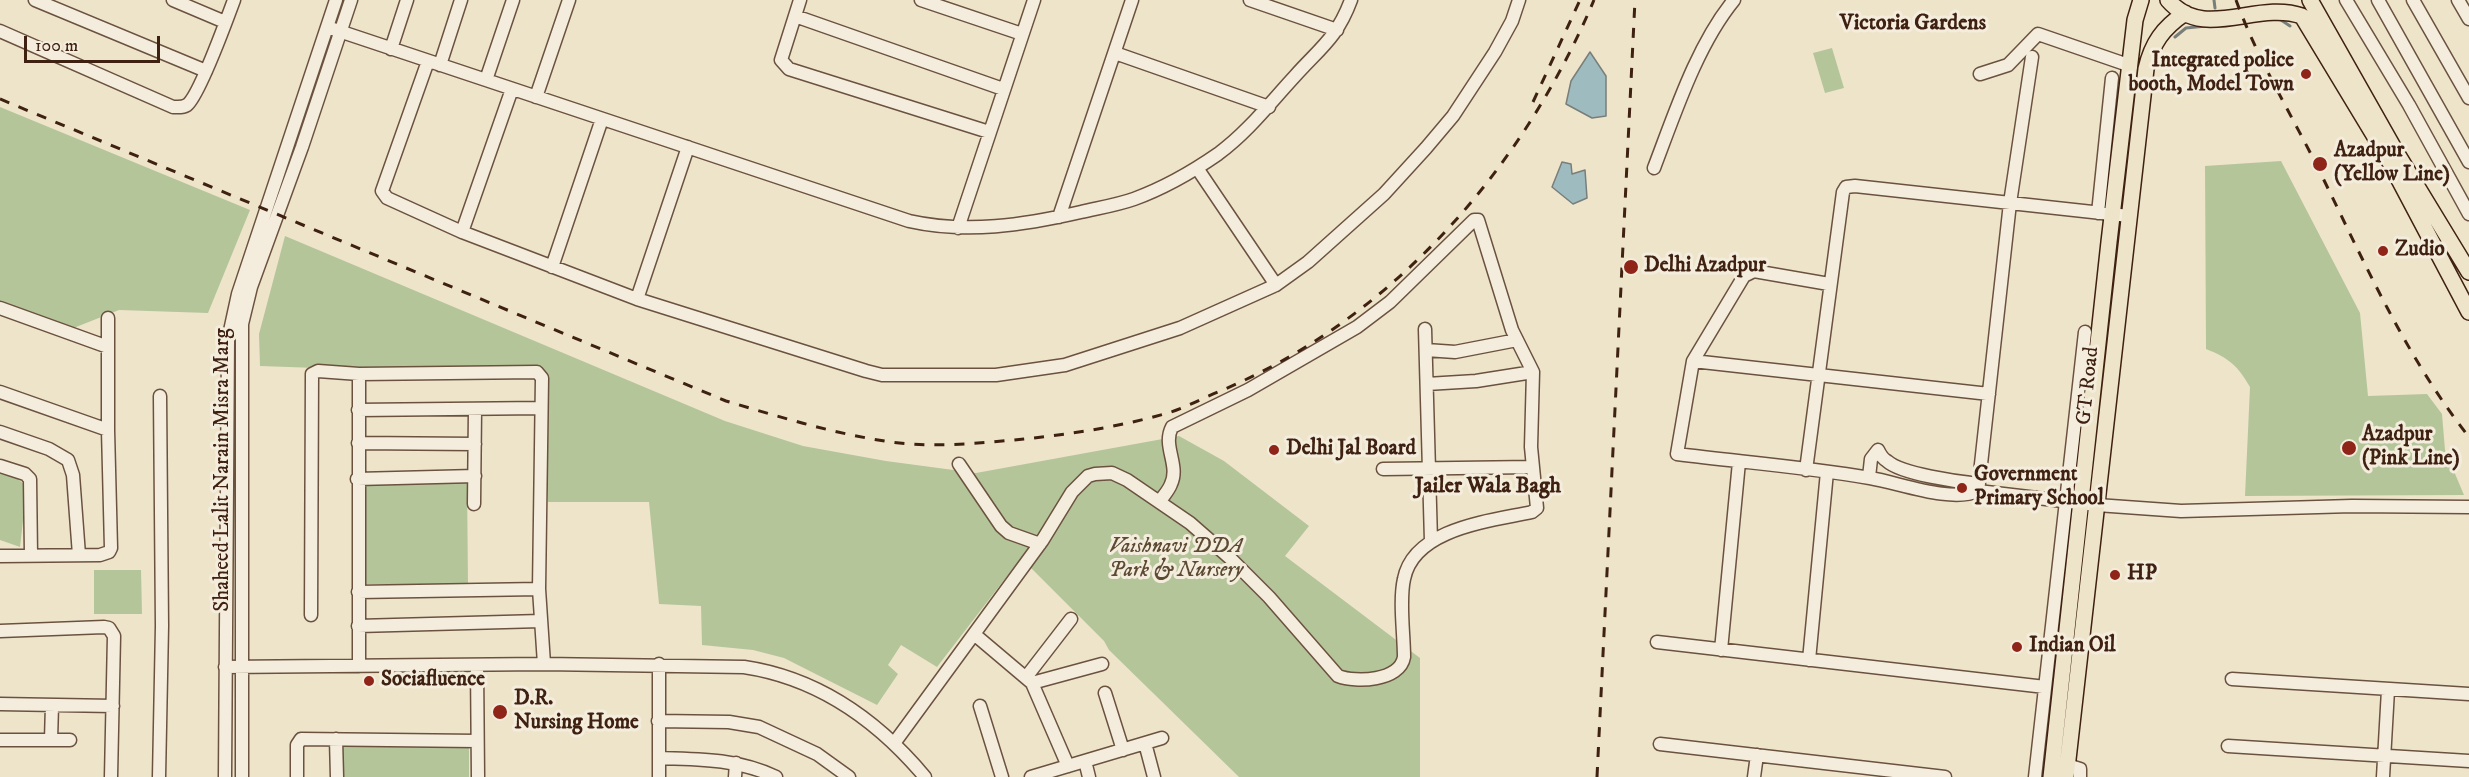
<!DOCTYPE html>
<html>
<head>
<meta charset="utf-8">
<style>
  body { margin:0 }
  #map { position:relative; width:2469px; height:777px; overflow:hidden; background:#eee4ca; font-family:"IM FELL DW Pica",serif }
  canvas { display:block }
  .scale { position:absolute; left:24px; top:36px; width:136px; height:27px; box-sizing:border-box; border:3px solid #3f2111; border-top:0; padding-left:8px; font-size:18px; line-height:21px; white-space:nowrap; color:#3f2111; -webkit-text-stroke:4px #f4eddd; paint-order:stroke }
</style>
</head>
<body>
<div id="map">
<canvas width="2469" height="777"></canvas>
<div class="scale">100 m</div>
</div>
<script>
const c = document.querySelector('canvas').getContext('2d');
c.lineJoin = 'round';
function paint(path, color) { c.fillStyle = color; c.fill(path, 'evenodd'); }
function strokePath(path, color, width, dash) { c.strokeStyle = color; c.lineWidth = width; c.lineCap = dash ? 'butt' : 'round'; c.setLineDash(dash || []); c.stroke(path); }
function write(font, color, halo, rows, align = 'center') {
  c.font = font + ' "IM FELL DW Pica",serif'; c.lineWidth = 6; c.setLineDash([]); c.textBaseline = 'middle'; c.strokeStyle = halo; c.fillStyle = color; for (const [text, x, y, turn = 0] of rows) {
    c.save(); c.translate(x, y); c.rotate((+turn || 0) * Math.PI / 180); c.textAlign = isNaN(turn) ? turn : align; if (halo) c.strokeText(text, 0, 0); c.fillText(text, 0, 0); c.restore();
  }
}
const green = new Path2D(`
  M1832 48 1844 88 1825 93 1813 53Z
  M0 107 250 210 208 313 119 310 71 329 0 303Z
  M2281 161 2360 313 2368 396 2427 394 2442 414 2445 450 2464 495 2245 496 2250 387C2238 366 2229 358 2206 349L2205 166Z
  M285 236 725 421 803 446 886 461 976 473 1179 436 1224 461 1309 526 1285 556 1420 658V777H1239L1109 650 1104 641 1021 558 937 667 901 645 888 665 898 674 877 705 784 658 753 650 702 645 701 606 659 604 649 502H548L542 376 260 366 259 334Z
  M0 472 16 478 27 486 20 547 0 540Z
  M363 483H467L468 584H363Z
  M94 570H141L142 614H94Z
  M342 743H469V777H343Z`);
const water = new Path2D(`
  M1590 52 1606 76V116L1592 118 1566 104 1571 81Z
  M1562 162 1571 164 1572 174 1585 170 1587 198 1573 204 1552 187Z`);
const stream = new Path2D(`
  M2214 0 2215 8
  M2278 18 2290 26
  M2175 37 2186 28 2206 26`);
const minor = new Path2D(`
  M35 0 206 71
  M173 0 225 22
  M800 0 781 60 789 69 989 132
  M921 0 1022 34
  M1250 0 1337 30
  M2346 0 2409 105 2469 214
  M2378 0 2469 162
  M2413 0 2469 98
  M2458 0 2469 19
  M795 16 1003 89
  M327 27 909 221C967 234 1024 225 1081 212 1098 208 1117 205 1134 199 1164 188 1192 172 1218 154 1248 132 1270 103 1295 76 1320 48 1337 38 1351 0
  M0 31 173 107C178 107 182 108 187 105 199 96 227 19 234 0
  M391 49 407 0
  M1115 53 1269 107
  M428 61 382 191 387 198 462 232
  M440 65 461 0
  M1980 74 2008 65 2038 34 2131 66
  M486 80 513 0
  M512 89 462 232 637 299 866 371 882 375H996L1065 365 1180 328 1276 285 1308 262 1384 194 1426 148 1453 116 1495 52 1512 21 1519 0
  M536 97 569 0
  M1197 168 1276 285
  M1654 168C1675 113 1697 45 1734 0
  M2098 213 2112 78
  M1059 217 1132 0
  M958 228 1034 0
  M552 267 602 119
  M1829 284 1754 271 1744 276 1693 361 1677 454C1741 462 1806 467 1870 478 1900 483 1951 503 1978 491L2097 505 2181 511 2352 506 2469 507
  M637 299 688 147
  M0 308 108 347
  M1425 329 1431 541
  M1426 350 1455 352 1517 340
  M1693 361 1989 394
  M1427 384 1476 381 1533 372
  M0 392 108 430
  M358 410 541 408
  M0 432 49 449 68 460 73 475 79 555
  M358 443 475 444
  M959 464 1001 526 1009 533 1040 544
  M0 466 25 474 30 479 31 555
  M1383 469 1532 467
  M1806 470 1843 192 1846 187 1855 186 2129 216
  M1869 477 1871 459 1878 450C1880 454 1883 459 1887 461 1901 474 1959 482 1979 484
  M357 479 475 476
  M1978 491 2010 203 2032 57
  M474 504 475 410
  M0 556 100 555 109 552 111 548 108 430V318
  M358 592 539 589
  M311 615 312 374 318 371 359 374 537 372 542 378 539 589 544 664
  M358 626 541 621
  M0 631 104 627 109 628 114 636 111 777
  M974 634 1032 683 1068 766
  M1657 642 2045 687
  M1721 650 1739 462
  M1809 660 1827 472
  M477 665 478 777
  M359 666V374
  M225 667 544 664 744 667C818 678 878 721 925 777
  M1027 676 1071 619
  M2232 679 2469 694
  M1032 683 1102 664
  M1105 693 1123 750
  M0 704 113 706
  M980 706 1002 777
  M658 721 729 722 759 727 817 754 849 777
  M336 739 337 777
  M0 740H70
  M51 740 52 705
  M895 742 1042 541 1072 492 1088 476 1095 474 1112 473 1127 480 1190 523 1230 558 1269 597 1338 676C1356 683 1400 681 1404 657 1404 634 1399 601 1404 579 1414 528 1491 521 1532 512L1537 508 1531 447 1533 372 1512 330 1478 220H1474L1390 302 1357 327 1248 390 1172 427C1162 446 1180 465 1171 484 1169 490 1164 495 1160 501
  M1145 743 1154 777
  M1660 744 1945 777
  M2228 746 2469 761
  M659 758C700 759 738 759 776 777
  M1085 761 1089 777
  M2067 765 2080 769V777
  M159 777 162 626 160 396
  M225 777 228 340 238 294 336 0
  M242 777V324L251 287 302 147 351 0
  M297 777V745L301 739 477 741
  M659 777V664
  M735 777 736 763
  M1031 777 1162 738
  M1754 777 1757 755
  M2035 777 2085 332
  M2383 777 2388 690`);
const major = new Path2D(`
  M2168 0C2204 42 2256 0 2302 16L2386 155 2469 312
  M2310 0 2396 152 2469 272
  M2051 777 2109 242 2135 20 2141 0
  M2066 777 2146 69C2152 43 2163 28 2185 13`);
const rail = new Path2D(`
  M2236 0C2257 58 2290 112 2318 168 2363 259 2405 356 2469 437
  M0 99 726 401C780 417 835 434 891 442 934 448 982 443 1024 439 1073 434 1124 426 1171 412 1189 406 1207 396 1225 389 1395 316 1523 168 1594 0
  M1533 102 1580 0
  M1597 777 1635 0`);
const markers = [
  [2306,74,6,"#8f2418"],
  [2320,164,8,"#8f2418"],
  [2383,251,6,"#8f2418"],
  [1631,267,8,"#8f2418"],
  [2349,448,8,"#8f2418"],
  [1274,450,6,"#8f2418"],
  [1962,488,6,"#8f2418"],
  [2115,575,6,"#8f2418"],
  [2017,647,6,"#8f2418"],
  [369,681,6,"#8f2418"],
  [500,712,8,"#8f2418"]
];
const poiNames = [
  ["Integrated police",2294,62,"right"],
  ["booth, Model Town",2294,86,"right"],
  ["Azadpur",2334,152],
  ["(Yellow Line)",2334,176],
  ["Zudio",2395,251],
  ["Delhi Azadpur",1644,267],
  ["Azadpur",2362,436],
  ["(Pink Line)",2362,460],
  ["Delhi Jal Board",1286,450],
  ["Government",1974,476],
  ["Primary School",1974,500],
  ["HP",2127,575],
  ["Indian Oil",2029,647],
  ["Sociafluence",381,681],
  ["D.R.",514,700],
  ["Nursing Home",514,724]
];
const streetNames = [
  ["GT Road",2089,386,-84],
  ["Shaheed Lalit Narain Misra Marg",224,470,-90]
];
const parkNames = [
  ["Vaishnavi DDA",1176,548],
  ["Park & Nursery",1176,572]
];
const neighbourhoodNames = [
  ["Victoria Gardens",1913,24],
  ["Jailer Wala Bagh",1488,487]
];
paint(green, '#b5c59a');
paint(water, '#9ebcc0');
strokePath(water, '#787e7a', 1.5);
strokePath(stream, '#787e7a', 3);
strokePath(minor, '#6b523f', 15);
strokePath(major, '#3f2111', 18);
strokePath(minor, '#f4eddd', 12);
strokePath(major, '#eee4ca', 15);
strokePath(rail, '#3f2111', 3, [10, 10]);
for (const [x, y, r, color] of markers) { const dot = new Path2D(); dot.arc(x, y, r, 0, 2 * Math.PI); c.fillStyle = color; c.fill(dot); strokePath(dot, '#f4eddd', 2); }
write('bold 21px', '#3f2111', '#f4eddd', poiNames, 'left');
write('21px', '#3f2111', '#f4eddd', streetNames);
write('italic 21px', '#5c4a33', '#f4eddd', parkNames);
write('bold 22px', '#3f2111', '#f4eddd', neighbourhoodNames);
</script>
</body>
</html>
